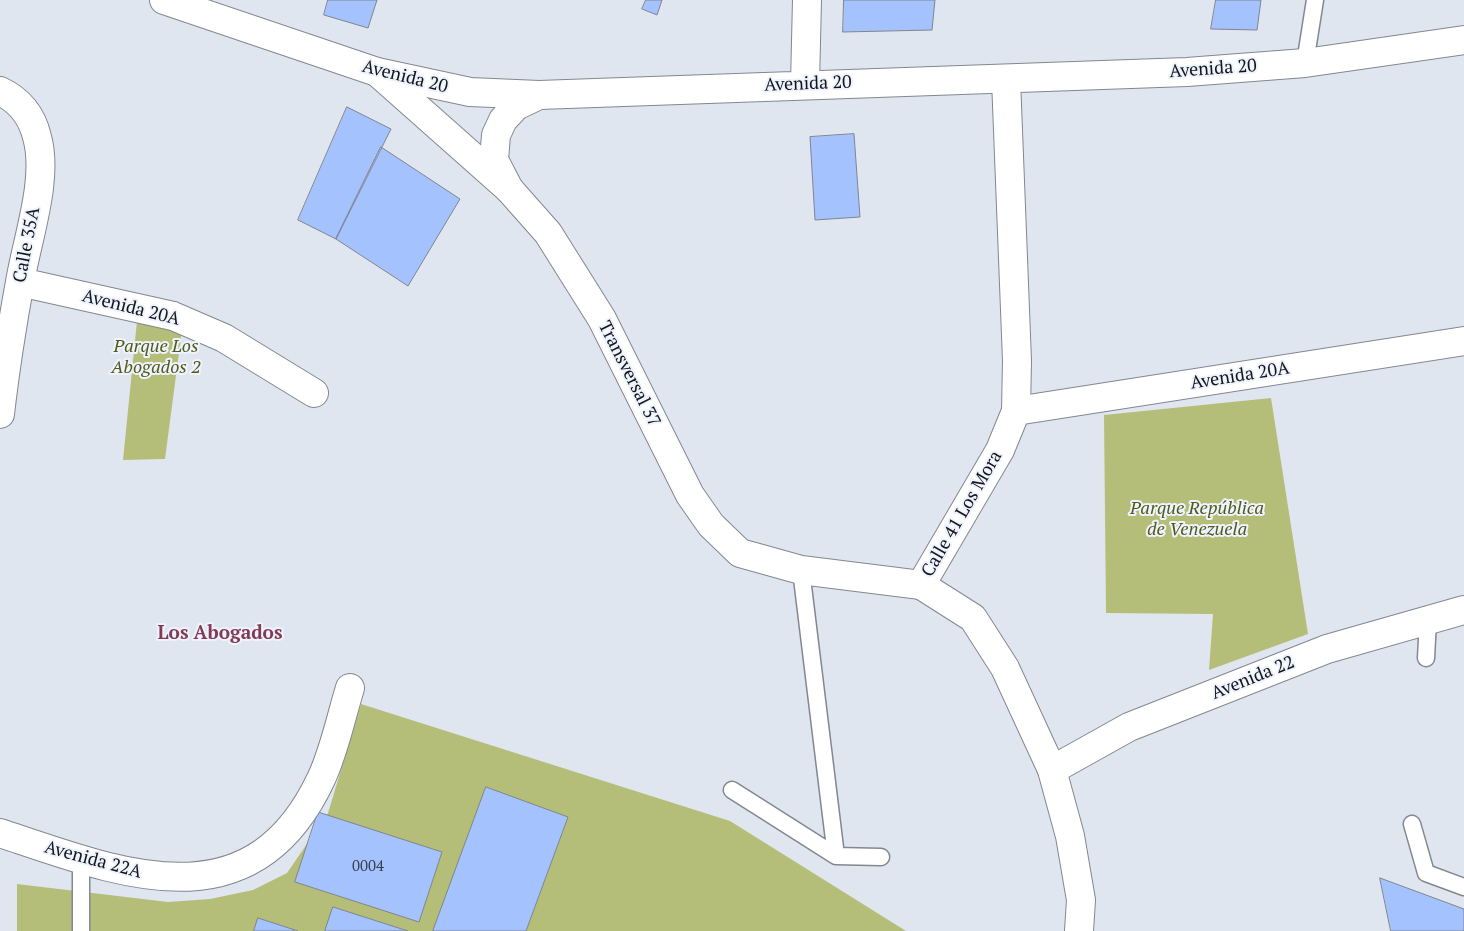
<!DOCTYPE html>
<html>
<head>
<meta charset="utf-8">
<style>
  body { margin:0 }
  canvas { display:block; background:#e0e6f0 }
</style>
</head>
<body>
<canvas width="1464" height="931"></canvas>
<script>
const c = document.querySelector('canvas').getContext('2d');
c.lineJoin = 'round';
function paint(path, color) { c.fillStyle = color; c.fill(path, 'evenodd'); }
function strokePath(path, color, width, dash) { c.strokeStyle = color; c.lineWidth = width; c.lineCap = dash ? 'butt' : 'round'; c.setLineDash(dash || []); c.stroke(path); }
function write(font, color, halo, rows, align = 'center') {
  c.font = font + ' "PT Serif",serif'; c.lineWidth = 4; c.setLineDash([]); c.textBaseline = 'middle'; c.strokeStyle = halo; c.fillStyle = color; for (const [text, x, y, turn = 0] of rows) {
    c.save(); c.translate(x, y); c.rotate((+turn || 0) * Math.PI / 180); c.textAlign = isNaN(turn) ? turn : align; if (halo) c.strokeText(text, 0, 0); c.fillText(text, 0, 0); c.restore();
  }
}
const green = new Path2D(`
  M137 321 182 330 165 459 123 460Z
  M1271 398 1308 634 1209 670 1213 614 1106 613 1104 415Z
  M361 704 730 821 906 931H17V884L168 902 210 899 253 890 287 873 328 813Z`);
const building = new Path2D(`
  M328 0H377L368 28 324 15Z
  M646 0H662L657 15 642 9Z
  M844 0H935L932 30 843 32Z
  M1216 0H1261L1257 30 1211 29Z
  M347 107 391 129 336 239 298 220Z
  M854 134 860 217 815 220 810 137Z
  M381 147 460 199 408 286 336 239Z
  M486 787 568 817 526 931H433Z
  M318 812 442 852 419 922 295 882Z
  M1380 878 1464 909V931H1391Z
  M333 907 408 931H325Z
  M258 918 298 931H254Z`);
const lane = new Path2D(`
  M1305 63 1315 0
  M1426 658 1428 620
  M732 790 836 856 801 570
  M1412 824 1426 873 1464 887
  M836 856 881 857
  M81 931V860`);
const street = new Path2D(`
  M377 72 509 189 548 233 602 319 690 495 711 525 740 553 801 570 921 585
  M0 91C19 100 32 116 37 137 49 179 27 239 20 282 12 326 5 370 0 414
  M20 282 173 316 224 338 314 393
  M1016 411 1464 341
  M1052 770 1129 727 1327 649 1464 610
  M0 833C120 873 251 928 321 779 334 752 341 717 350 688`);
const secondary = new Path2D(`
  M164 0 377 72 470 92 539 95 1187 72 1305 63 1464 40
  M1006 79 1017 361 1016 411 1000 450 921 585 973 618 1005 668 1052 770 1070 836 1081 900 1079 931
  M805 84 807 0
  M509 189 494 160 496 135 503 120 516 106 539 95`);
const numberNames = [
  ["0004",368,867]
];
const streetNames = [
  ["Avenida 20",1213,69,-4],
  ["Avenida 20",405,77,14],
  ["Avenida 20",808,84,-2],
  ["Calle 35A",27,245,-79],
  ["Avenida 20A",131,308,14],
  ["Transversal 37",629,374,63],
  ["Avenida 20A",1240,376,-9],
  ["Calle 41 Los Mora",962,514,-60],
  ["Avenida 22",1253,678,-22],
  ["Avenida 22A",93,860,15]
];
const parkNames = [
  ["Parque Los",156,347],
  ["Abogados 2",156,368],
  ["Parque República",1197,509],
  ["de Venezuela",1197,530]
];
const neighbourhoodNames = [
  ["Los Abogados",220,634]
];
paint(green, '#b5be79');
paint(building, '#a4c2fe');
strokePath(building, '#80858e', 1);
strokePath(lane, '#828791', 19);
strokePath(street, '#828791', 30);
strokePath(secondary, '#828791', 30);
strokePath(lane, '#fff', 16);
strokePath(street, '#fff', 28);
strokePath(secondary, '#fff', 28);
write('15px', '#374052', null, numberNames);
write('18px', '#131519', '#eef3fe', streetNames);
write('italic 18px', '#535918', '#eef3fe', parkNames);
write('bold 19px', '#823b53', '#eef3fe', neighbourhoodNames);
</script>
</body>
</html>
